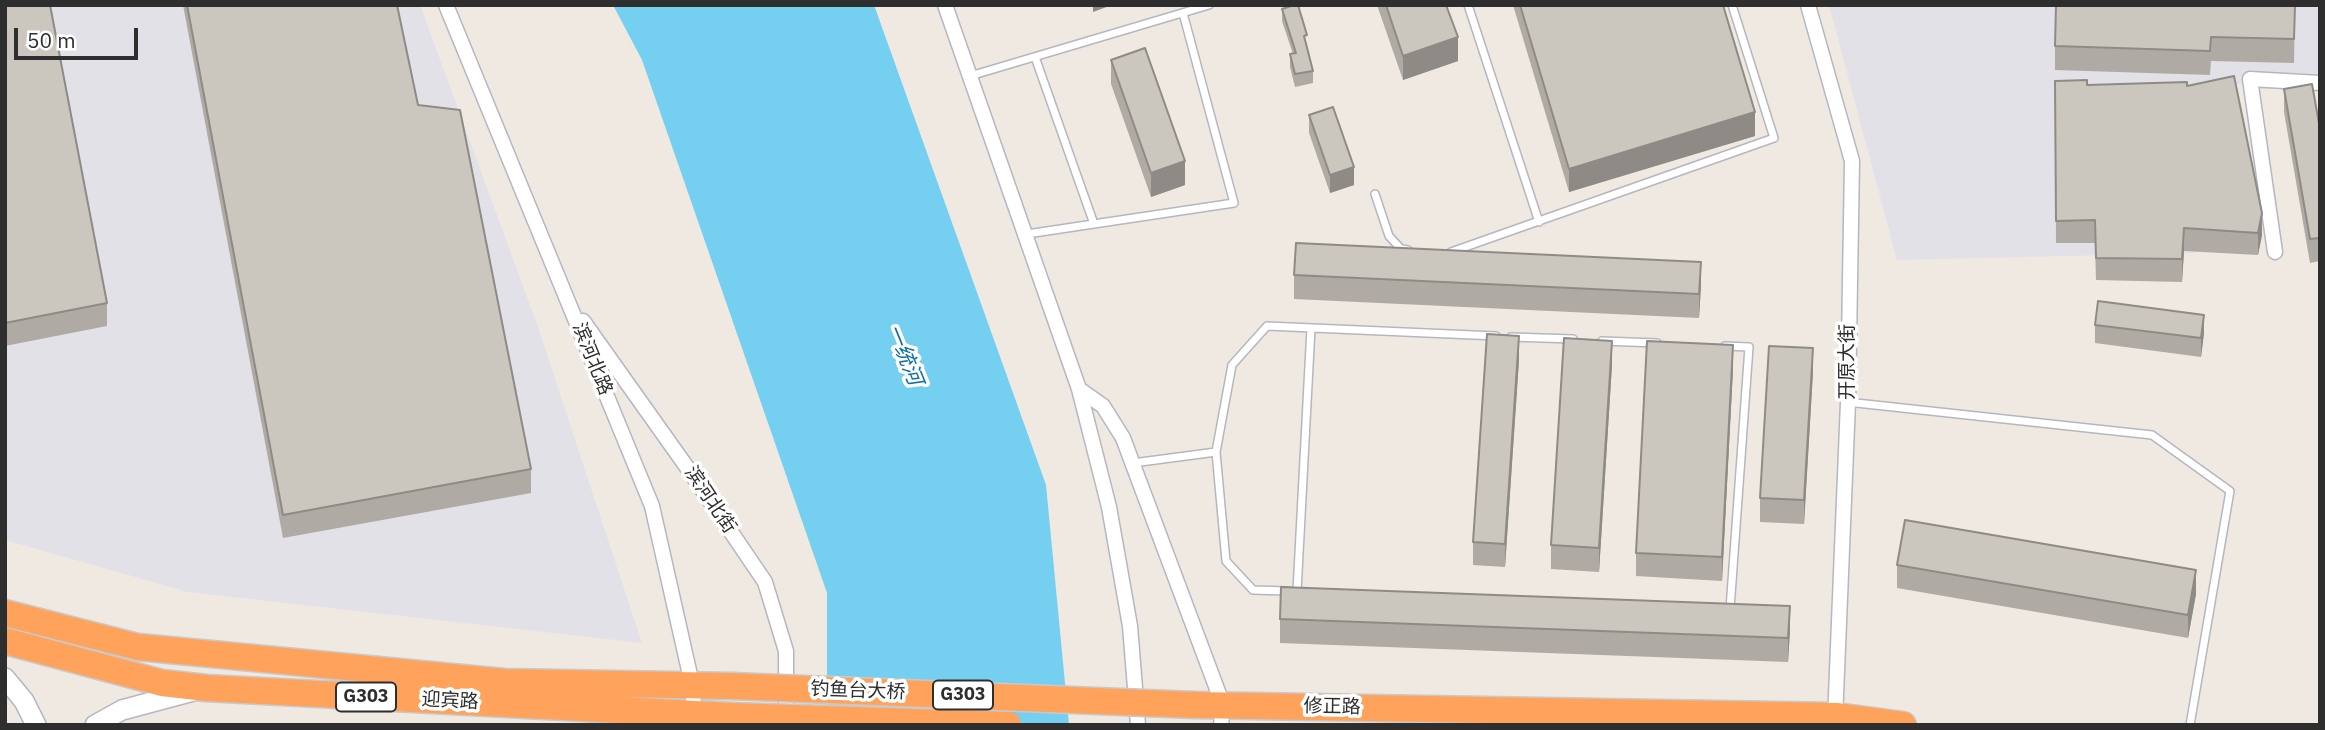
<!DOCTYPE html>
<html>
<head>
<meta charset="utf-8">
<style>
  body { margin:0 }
  #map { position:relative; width:2325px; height:730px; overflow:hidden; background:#efe9e1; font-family:"IBM Plex Sans",sans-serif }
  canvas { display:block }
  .frame { position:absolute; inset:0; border:7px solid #2e2e2e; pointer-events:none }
  .scale { position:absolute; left:14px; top:28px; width:124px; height:32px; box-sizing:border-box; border:4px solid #2e2e2e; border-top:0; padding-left:9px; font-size:21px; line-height:24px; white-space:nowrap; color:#2e2e2e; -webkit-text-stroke:5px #fff; paint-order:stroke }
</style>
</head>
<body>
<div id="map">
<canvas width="2325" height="730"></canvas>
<div class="frame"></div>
<div class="scale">50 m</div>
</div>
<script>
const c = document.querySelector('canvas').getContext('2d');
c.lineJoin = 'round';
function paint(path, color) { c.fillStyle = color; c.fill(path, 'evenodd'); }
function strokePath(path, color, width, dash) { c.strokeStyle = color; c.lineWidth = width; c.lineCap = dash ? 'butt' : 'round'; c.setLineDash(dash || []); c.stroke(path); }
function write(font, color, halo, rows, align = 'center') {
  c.font = font + ' "IBM Plex Sans","Noto Sans SC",sans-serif'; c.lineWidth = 7; c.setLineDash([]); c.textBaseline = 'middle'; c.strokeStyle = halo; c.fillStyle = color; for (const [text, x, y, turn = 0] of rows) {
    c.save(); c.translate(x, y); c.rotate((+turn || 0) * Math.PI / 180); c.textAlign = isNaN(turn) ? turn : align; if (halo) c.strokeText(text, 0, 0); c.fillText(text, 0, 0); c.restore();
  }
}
const industrial = new Path2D(`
  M5 5H420L538 327 642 643 188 592 5 540Z
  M1829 5H2320V82L2193 85 2195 253 1897 260Z`);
const water = new Path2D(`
  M613 5H874L1046 485 1069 725H827V593L642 60Z`);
const lane = new Path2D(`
  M1468 5 1539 222
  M1035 57 1094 224
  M970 76 1209 5
  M1375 194 1389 236 1401 249 1408 250
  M1027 234 1234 203 1183 13
  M1451 252 1774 138 1732 5
  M1511 337 1573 339
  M1602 341 1657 343
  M1725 346 1749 347 1730 609
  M1847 402 2152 435 2230 491 2190 725
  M1216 452 1232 365 1267 326 1496 336
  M1133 463 1216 452 1226 561 1253 590 1288 591
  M1297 591 1311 328`);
const street = new Path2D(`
  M446 5 652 506 692 684 695 718
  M945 5 1079 389 1103 406 1123 438 1223 705 1221 725
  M1808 5 1852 161 1848 402 1835 720
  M2275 252 2250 79 2320 83
  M583 321 691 473 765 582 786 651V723
  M1079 389 1109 507 1130 626 1138 725`);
const secondary = new Path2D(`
  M5 678 24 701 36 725
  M95 725 122 710 193 691`);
const highway = new Path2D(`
  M5 613 138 647 504 682 732 686
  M5 641 162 683 206 688 732 716
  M1194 705 1836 716 1903 725`);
const highwayBridge = new Path2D(`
  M732 686 1194 705
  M732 716 1008 725`);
const wall = new Path2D(`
  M5 5 107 303V326L5 346Z
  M183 5H397L418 105 531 469V493L283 538Z
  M1377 5H1446L1458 61 1403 80Z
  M1513 5H1723L1755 136 1569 192Z
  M2295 5 2294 63 2211 61 2210 75 2055 70V46Z
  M1282 9 1307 47 1313 71V83L1295 87 1290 67V54H1293L1282 21Z
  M1111 60 1185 185 1151 197 1111 84Z
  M2055 81 2087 85 2187 86 2262 235 2258 255 2184 251 2182 282 2096 280 2095 243H2056Z
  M2284 89 2320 129V261L2310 263 2284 112Z
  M1309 115 1354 185 1330 193 1309 133Z
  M1294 275 1701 285 1699 318 1294 299Z
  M2095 325 2204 333 2201 357 2095 343Z
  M1519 360 1505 567 1473 565V542Z
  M1612 365 1599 572 1551 569V545Z
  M1733 369 1722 581 1636 576V553Z
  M1813 372 1804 524 1760 522V498Z
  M1897 565 2196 594 2188 638 1897 588Z
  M1280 619 1790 630 1788 662 1280 643Z`);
const shadedWall = new Path2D(`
  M1093 5H1112L1093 12Z
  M1458 37V61L1403 80V56Z
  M1755 112V136L1569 192V169Z
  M1185 161V185L1151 197V173Z
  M1354 167V185L1330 193V175Z
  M2262 213V235L2258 255V233Z
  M2184 228V251L2182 282V259Z
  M1701 262V285L1699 318V294Z
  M2204 315V333L2201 357V338Z
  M1519 336V360L1505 567V544Z
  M1612 341V365L1599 572V548Z
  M1733 345V369L1722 581V557Z
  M1813 348V372L1804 524V500Z
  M2196 570V594L2188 638V615Z
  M1790 606V630L1788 662V638Z`);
const building = new Path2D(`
  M5 5H50L107 303 5 323Z
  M187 5H397L418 105 460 110 531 469 283 515Z
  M1294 5H1298L1307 35 1304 36 1313 71 1295 74 1290 54 1296 53 1282 9Z
  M1386 5H1446L1458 37 1403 56Z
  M1520 5H1723L1755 112 1569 169Z
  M2056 5H2295L2294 39 2211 37 2210 51 2055 46Z
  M1145 48 1185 161 1151 173 1111 60Z
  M2234 76 2262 213 2258 233 2184 228 2182 259 2096 258 2095 220 2056 221 2055 81 2087 80V85L2187 82V86Z
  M2312 84 2320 129V238L2310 239 2284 89Z
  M1333 107 1354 167 1330 175 1309 115Z
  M1296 243 1701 262 1699 294 1294 275Z
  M2098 301 2204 315 2201 338 2095 325Z
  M1487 334 1519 336 1505 544 1473 542Z
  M1564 338 1612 341 1599 548 1551 545Z
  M1647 341 1733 345 1722 557 1636 553Z
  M1769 346 1813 348 1804 500 1760 498Z
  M1905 520 2196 570 2188 615 1897 565Z
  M1281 587 1790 606 1788 638 1280 619Z`);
const shields = [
  [963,695,60],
  [366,697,60]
];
const shieldNames = [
  ["G303",963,695],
  ["G303",366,697]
];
const streetNames = [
  ["滨河北路",592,359,68],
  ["开原大街",1848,362,-90],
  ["滨河北街",710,500,56],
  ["钓鱼台大桥",858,691,2],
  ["迎宾路",450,701,3],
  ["修正路",1332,707,1]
];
const waterNames = [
  ["一统河",904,355,68]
];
paint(industrial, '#e3e1e8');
paint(water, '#75cff0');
strokePath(lane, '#b4b7c1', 10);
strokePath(street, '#b4b7c1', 17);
strokePath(secondary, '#b4b7c1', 22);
strokePath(highway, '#c9c9c9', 29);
strokePath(lane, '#fff', 7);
strokePath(street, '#fff', 14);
strokePath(secondary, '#fff', 19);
strokePath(highway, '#ffa35c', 26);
strokePath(highwayBridge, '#c9c9c9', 29, []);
strokePath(highwayBridge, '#ffa35c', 26);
paint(wall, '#afaba4');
paint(shadedWall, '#8e8b86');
paint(building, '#cbc7bf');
strokePath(building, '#8e8b86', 2);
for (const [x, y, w] of shields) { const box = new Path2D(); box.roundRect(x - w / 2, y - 14.5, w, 29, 5); c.fillStyle = '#fff'; c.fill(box); strokePath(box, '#2e2e2e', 2); }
write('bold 18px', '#2e2e2e', null, shieldNames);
write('19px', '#2e2e2e', '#fff', streetNames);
write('italic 21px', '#0d6fa3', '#fff', waterNames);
</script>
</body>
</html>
